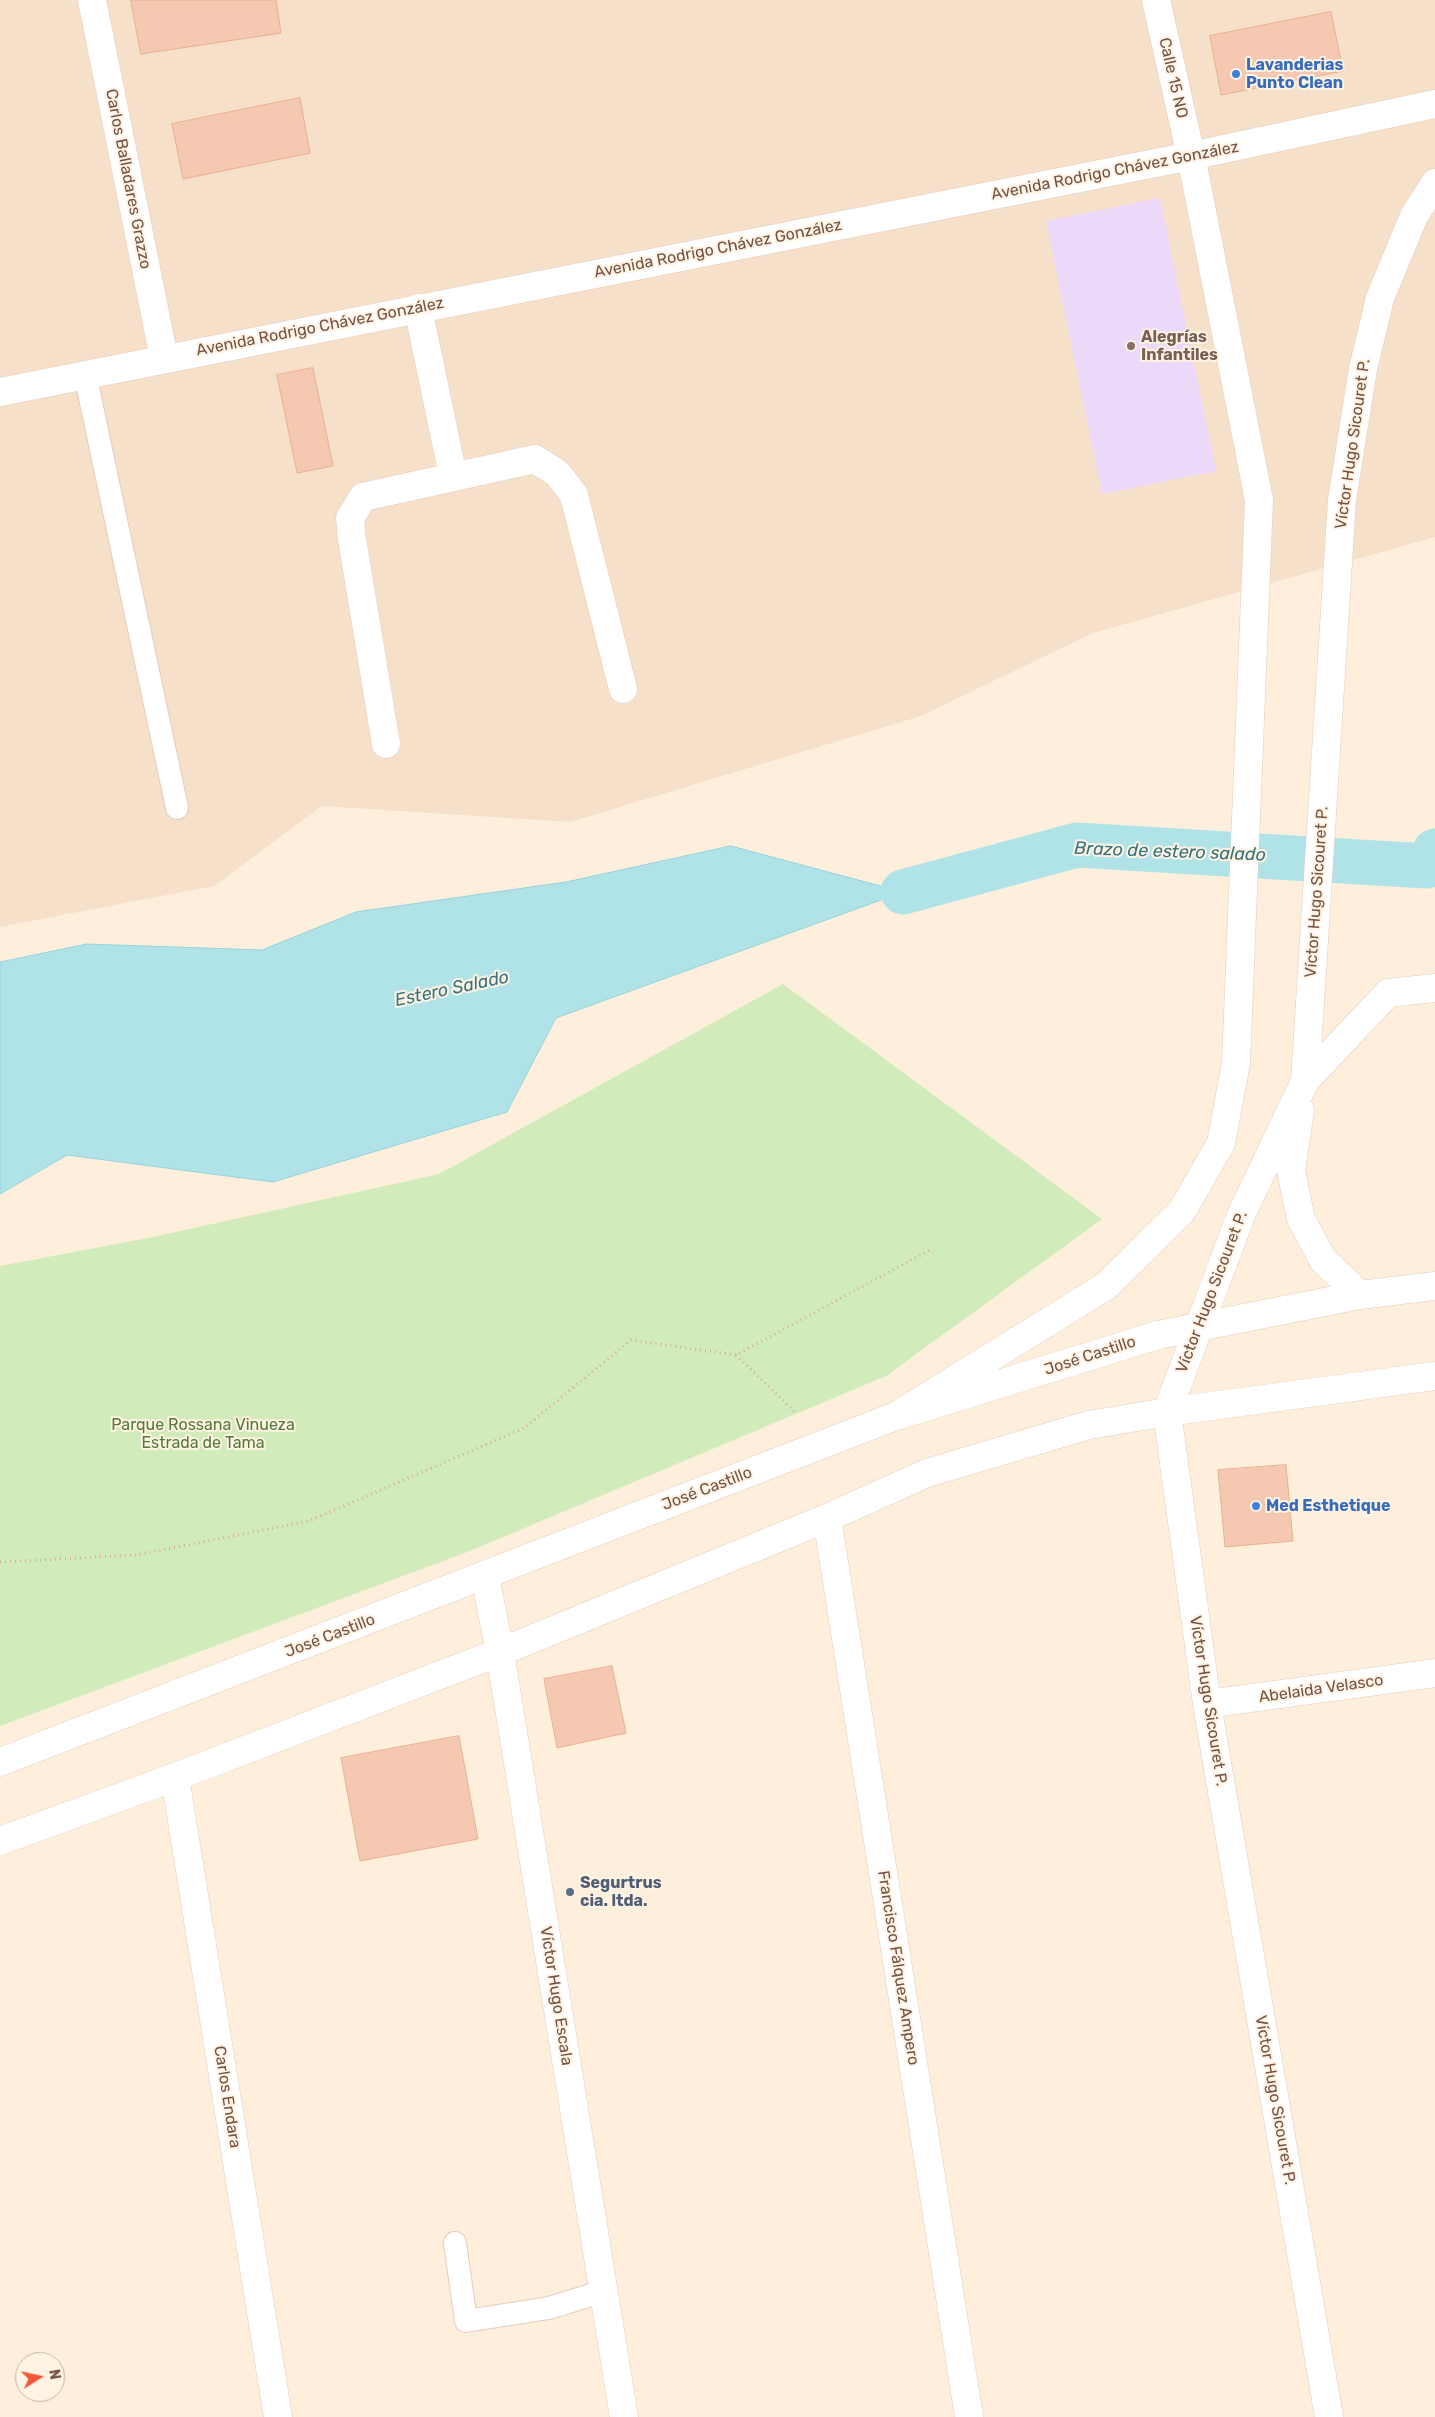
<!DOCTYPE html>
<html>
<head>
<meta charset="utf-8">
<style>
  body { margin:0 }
  #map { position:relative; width:1435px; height:2417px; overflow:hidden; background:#feefdc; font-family:Rubik,sans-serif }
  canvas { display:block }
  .north { position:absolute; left:15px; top:2352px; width:50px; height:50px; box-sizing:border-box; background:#fff3e4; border:1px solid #c7b3a4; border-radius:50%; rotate:80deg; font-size:14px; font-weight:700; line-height:20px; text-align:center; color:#745244 }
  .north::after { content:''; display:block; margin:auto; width:18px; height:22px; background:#f35636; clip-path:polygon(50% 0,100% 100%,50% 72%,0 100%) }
</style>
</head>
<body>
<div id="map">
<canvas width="1435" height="2417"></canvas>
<div class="north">N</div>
</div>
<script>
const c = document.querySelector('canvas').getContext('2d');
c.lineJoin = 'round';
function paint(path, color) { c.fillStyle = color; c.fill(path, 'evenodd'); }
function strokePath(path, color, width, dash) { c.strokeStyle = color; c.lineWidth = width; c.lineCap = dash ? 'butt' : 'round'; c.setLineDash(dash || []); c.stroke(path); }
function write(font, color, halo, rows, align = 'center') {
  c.font = font + ' Rubik,sans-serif'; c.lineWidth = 4; c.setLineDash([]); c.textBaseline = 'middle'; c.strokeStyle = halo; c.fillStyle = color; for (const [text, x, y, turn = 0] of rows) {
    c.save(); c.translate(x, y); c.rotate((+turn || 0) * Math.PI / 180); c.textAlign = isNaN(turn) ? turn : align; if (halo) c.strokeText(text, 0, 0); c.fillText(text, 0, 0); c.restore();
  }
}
const residential = new Path2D(`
  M0 0H1435V537L1093 633 921 716 570 822 322 806 214 886 0 927Z`);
const education = new Path2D(`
  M1160 198 1216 471 1102 494 1046 221Z`);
const green = new Path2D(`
  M783 984 1102 1219 886 1376 470 1551 0 1726V1266L153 1237 439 1174Z`);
const water = new Path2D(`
  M731 846 903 892 556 1018 507 1112 273 1182 67 1155 0 1194V962L87 944 262 950 356 912 566 882Z`);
const canal = new Path2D(`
  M903 892 1077 845 1426 866 1435 851`);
const building = new Path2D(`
  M131 0H276L281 33 141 54Z
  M1331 12 1343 71 1221 95 1210 36Z
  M300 98 310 153 183 179 172 124Z
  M313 368 333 466 297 473 277 375Z
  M1286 1465 1293 1541 1225 1547 1218 1470Z
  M612 1666 626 1733 557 1748 544 1679Z
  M459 1736 478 1839 360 1861 341 1758Z`);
const path = new Path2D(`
  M736 1355 797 1414
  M0 1562 136 1555 309 1521 524 1428 631 1340 736 1355 930 1250`);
const service = new Path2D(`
  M85 374 177 808
  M455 2243 466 2321 549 2308 604 2291`);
const minor = new Path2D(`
  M92 0 164 358
  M418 308 453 476
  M386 744 352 539 350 518 363 497 535 459 558 474 574 495 623 689
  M1305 1081 1388 993 1435 988
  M827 1518 969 2417
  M485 1576 500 1652 624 2417
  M1207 1704 1435 1673
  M175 1777 278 2417`);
const tertiary = new Path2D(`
  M0 392 1191 156 1435 104
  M1300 1110 1291 1171 1301 1219 1323 1260 1360 1295
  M896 1416 1106 1286 1182 1211 1221 1143 1236 1063 1259 500 1191 156 1156 0
  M0 1762 896 1416 1158 1335 1360 1295 1435 1286
  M0 1841 175 1777 500 1652 827 1518 927 1473 1089 1425 1167 1412 1435 1376
  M1329 2417 1207 1704 1167 1412 1241 1215 1305 1081 1342 500 1363 369 1380 298 1414 216 1435 183`);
const markers = [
  [1236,74,5,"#3f7fe0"],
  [1131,346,5,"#8d6e63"],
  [1256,1506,5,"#3f7fe0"],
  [570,1892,5,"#5c6f8a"]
];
const shopNames = [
  ["Lavanderias",1246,65],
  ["Punto Clean",1246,83],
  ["Med Esthetique",1266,1506]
];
const streetNames = [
  ["Calle 15 NO",1173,78,77],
  ["Avenida Rodrigo Chávez González",1115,171,-11],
  ["Carlos Balladares Grazzo",128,179,79],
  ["Avenida Rodrigo Chávez González",718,249,-11],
  ["Avenida Rodrigo Chávez González",320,327,-11],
  ["Víctor Hugo Sicouret P.",1353,444,-82],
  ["Víctor Hugo Sicouret P.",1317,892,-86],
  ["Víctor Hugo Sicouret P.",1212,1292,-69],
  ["José Castillo",1090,1356,-18],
  ["José Castillo",707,1489,-21],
  ["José Castillo",330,1636,-21],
  ["Abelaida Velasco",1321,1689,-8],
  ["Víctor Hugo Sicouret P.",1208,1701,81],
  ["Francisco Fálquez Ampero",898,1968,81],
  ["Víctor Hugo Escala",556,1996,81],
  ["Carlos Endara",227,2097,81],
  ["Víctor Hugo Sicouret P.",1275,2100,80]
];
const educationNames = [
  ["Alegrías",1141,337],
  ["Infantiles",1141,355]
];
const parkNames = [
  ["Parque Rossana Vinueza",203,1425],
  ["Estrada de Tama",203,1443]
];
const serviceNames = [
  ["Segurtrus",580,1883],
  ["cia. ltda.",580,1901]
];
const waterNames = [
  ["Brazo de estero salado",1170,852,2],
  ["Estero Salado",452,989,-12]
];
paint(residential, '#f6e0ca');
paint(education, '#ecd9fa');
paint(green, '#d1ecba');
paint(water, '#b0e3e8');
strokePath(water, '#95d3db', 1);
strokePath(canal, '#b0e3e8', 45);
paint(building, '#f5c9b1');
strokePath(building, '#e9ae91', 1);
strokePath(service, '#e4ccbb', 24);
strokePath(minor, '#e4ccbb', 29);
strokePath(tertiary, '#e4ccbb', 29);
strokePath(path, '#d9ac95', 3, [1, 4]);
strokePath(service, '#fff', 22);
strokePath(minor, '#fff', 28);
strokePath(tertiary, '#fff', 28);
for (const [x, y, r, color] of markers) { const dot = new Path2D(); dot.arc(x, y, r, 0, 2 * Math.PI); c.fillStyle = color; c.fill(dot); strokePath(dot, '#fff3e4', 2); }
write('bold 16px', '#366cbe', '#fff3e4', shopNames, 'left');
write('16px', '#745244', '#fff3e4', streetNames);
write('bold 16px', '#785e54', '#fff3e4', educationNames, 'left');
write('16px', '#527b3b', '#fff3e4', parkNames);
write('bold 16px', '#4e5e75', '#fff3e4', serviceNames, 'left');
write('italic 18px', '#36747c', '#fff3e4', waterNames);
</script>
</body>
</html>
